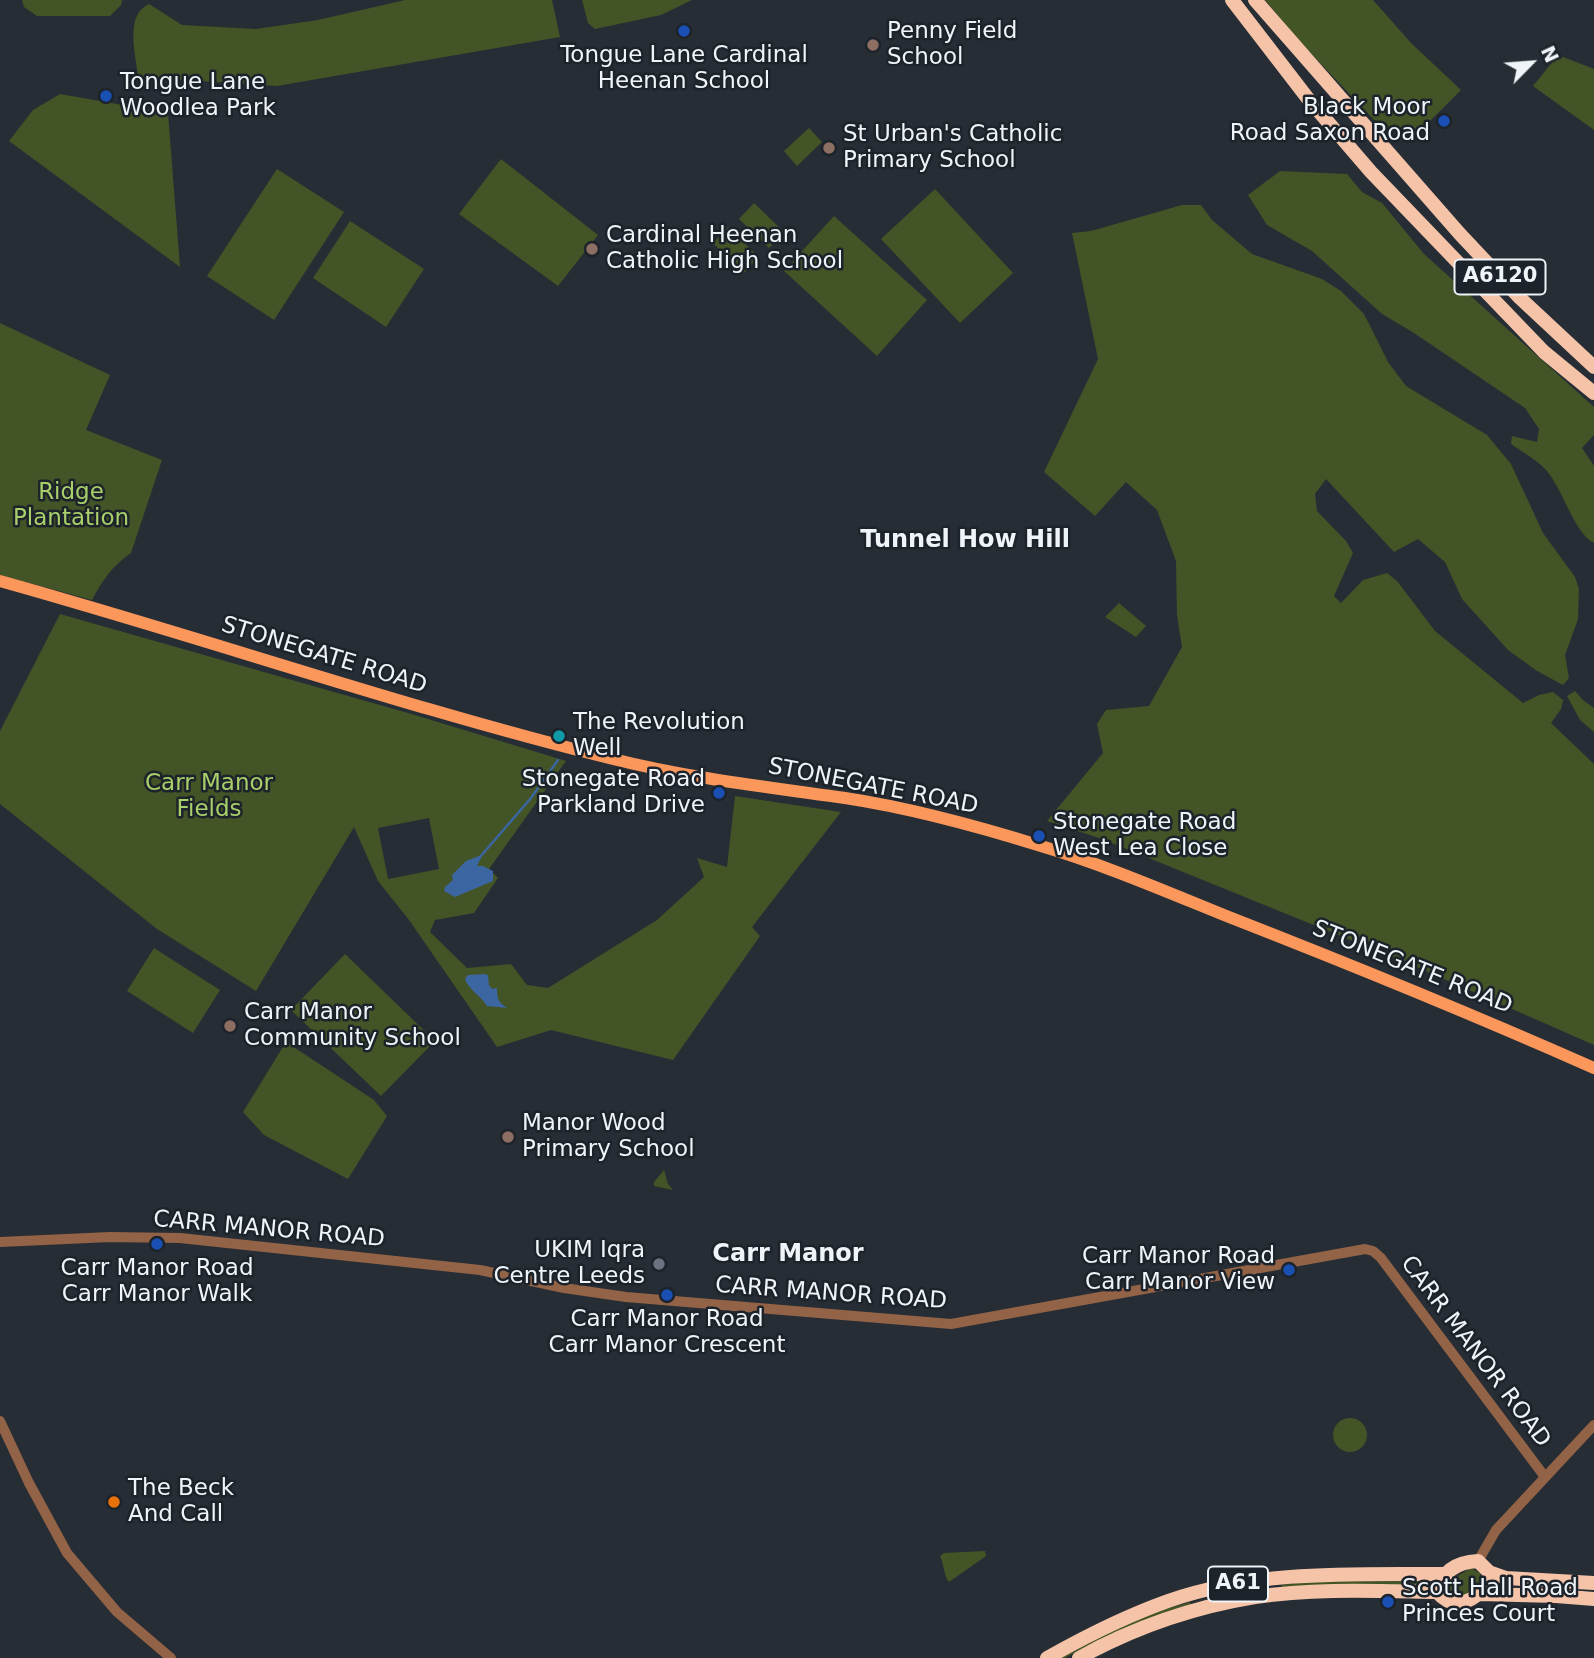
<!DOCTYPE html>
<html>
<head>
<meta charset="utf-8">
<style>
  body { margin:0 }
  #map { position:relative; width:1594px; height:1658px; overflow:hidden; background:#272d34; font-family:"DejaVu Sans",sans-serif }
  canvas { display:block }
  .north { position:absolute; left:1496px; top:28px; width:70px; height:70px; -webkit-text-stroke:5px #1d232a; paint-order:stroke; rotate:65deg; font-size:19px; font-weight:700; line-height:28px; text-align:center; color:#eff4f8 }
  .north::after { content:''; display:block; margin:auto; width:24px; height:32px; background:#eff4f8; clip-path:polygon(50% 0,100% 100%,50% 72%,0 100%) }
</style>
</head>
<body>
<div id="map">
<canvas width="1594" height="1658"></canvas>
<div class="north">N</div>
</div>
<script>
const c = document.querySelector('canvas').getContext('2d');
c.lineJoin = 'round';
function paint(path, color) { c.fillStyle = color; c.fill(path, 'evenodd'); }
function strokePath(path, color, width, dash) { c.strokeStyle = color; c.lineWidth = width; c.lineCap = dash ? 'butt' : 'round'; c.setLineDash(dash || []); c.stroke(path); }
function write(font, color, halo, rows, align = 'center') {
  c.font = font + ' "DejaVu Sans",sans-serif'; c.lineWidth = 5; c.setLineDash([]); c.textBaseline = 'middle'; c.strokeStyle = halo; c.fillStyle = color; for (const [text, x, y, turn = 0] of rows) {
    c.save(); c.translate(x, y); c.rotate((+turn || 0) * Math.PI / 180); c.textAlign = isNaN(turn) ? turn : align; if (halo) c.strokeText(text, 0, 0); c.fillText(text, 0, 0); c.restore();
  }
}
const green = new Path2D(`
  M22 0H122L121 5 110 16H37L24 7Z
  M405 0H552L560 37 277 86 138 77C136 55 124 15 149 4L182 25 256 29 318 20Z
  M582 0H692L661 15 595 29 588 23Z
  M1265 0H1373L1411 43 1461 90 1418 133 1397 131 1378 124 1301 43Z
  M1558 55 1594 69V130L1533 86Z
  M60 94 168 113 180 267 9 141 33 110Z
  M809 128 822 142 797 166 784 151Z
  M501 159 598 235 558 286 459 214Z
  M277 169 344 212 274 320 207 276Z
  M1280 171 1347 174 1362 192 1382 203 1424 254 1594 407V435L1582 448 1594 466V543C1574 533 1563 489 1546 470 1537 460 1522 452 1511 444L1512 436 1537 442 1539 429 1525 408 1414 333 1382 314 1312 251 1267 225 1248 195Z
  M935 189 1013 273 960 323 881 239Z
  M754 203 784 232 769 248 739 219Z
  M1182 205H1201L1212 220 1252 254 1322 279 1341 291 1364 314 1388 362 1406 386 1487 435 1511 464 1543 533 1575 577 1579 589 1578 619 1565 655 1569 678 1563 685 1537 671 1508 650 1462 599 1445 562 1418 539 1394 552 1326 479 1315 494 1317 511 1346 541 1353 553 1334 596 1341 603 1363 580 1387 573 1397 581 1435 631 1523 703 1539 695 1553 692 1563 700 1561 709 1551 723 1594 764V1045L1412 965 1102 839 1047 821 1103 753 1097 724 1106 710 1149 706 1182 647 1177 615 1176 561 1157 510 1126 482 1095 516 1044 472 1098 359 1072 233 1091 231Z
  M834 216 927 300 877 356 784 271Z
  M350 221 424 269 386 327 313 278Z
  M728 227 759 257 744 273 713 243Z
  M0 323 110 375 86 430 162 460 131 553C112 566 102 581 92 600L0 575Z
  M1119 603 1146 626 1136 637 1105 617Z
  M60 614 415 715 566 761 489 869 498 878 474 913 435 920 430 932 467 968 511 964 527 985 548 988 657 920 704 877 697 858 727 867 735 796 841 812 752 927 760 936 673 1060 551 1030 497 1047 409 920 378 881 354 827 256 991 157 929 0 804V731ZM429 818 439 869 388 879 378 828Z
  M1575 691 1583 700 1594 708V732L1580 720 1567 696Z
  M154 948 220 990 193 1033 127 991Z
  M345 954 435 1041 381 1096 291 1010Z
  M286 1042 374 1100 387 1116 348 1179 264 1135 243 1112Z
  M664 1170 668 1184 673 1190 654 1186V1182Z
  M1333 1435a17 17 0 1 1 34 0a17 17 0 1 1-34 0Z
  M985 1551 986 1556 949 1582C944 1576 944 1564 940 1556L944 1553Z
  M1469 1569H1473L1480 1573 1482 1585 1459 1599 1448 1593V1582Z
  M1385 1580 1421 1581V1586L1282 1588 1281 1585 1313 1581Z
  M1190 1602 1191 1605 1087 1646 1065 1658H1056L1147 1614Z`);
const water = new Path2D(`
  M479 856 481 858 477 866H483L493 871V881L455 897 444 891 445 887 453 880 452 875 466 861Z
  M484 974 488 975 489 985 492 989 497 988C497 998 498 1002 507 1008L487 1006C481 996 469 990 465 979L468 975Z`);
const stream = new Path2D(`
  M480 857 531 798 558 760`);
const minor = new Path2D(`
  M0 1242 110 1237 180 1238 480 1270 564 1288 626 1297 951 1324 1365 1249 1373 1251 1381 1258 1545 1477
  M0 1421 29 1483 67 1553 117 1612 171 1658
  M1478 1561 1496 1530 1594 1425`);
const major = new Path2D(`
  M0 581C205 638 406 708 613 759 689 778 767 787 845 798 911 808 977 826 1041 846 1105 865 1167 892 1229 917 1352 965 1474 1015 1594 1068`);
const highway = new Path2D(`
  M1232 0 1309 100 1371 172 1544 352 1594 393
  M1255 0 1459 233 1520 298 1594 367
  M1478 1561 1489 1572 1490 1582C1476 1600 1455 1613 1437 1592 1442 1571 1457 1562 1478 1561Z
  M1489 1572 1506 1578 1594 1583
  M1480 1594 1556 1596 1594 1599
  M1047 1658C1086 1636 1126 1616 1168 1601 1256 1570 1352 1574 1444 1574
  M1079 1658C1133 1628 1194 1607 1255 1597 1315 1588 1377 1591 1437 1592`);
const markers = [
  [684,31,7,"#1a4fb4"],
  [873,45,7,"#8d6e63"],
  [106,96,7,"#1a4fb4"],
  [1444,121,7,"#1a4fb4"],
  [829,148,7,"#8d6e63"],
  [592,249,7,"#8d6e63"],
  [559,736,7,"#0f9aa8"],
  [719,793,7,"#1a4fb4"],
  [1039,836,7,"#1a4fb4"],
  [230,1026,7,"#8d6e63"],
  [508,1137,7,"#8d6e63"],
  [157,1244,7,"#1a4fb4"],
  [659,1264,7,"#6b7280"],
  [1289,1270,7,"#1a4fb4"],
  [667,1295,7,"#1a4fb4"],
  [114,1502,7,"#e8710a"],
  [1388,1602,7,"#1a4fb4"]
];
const shields = [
  [1500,277,91],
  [1238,1584,60]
];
const shieldNames = [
  ["A6120",1500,277],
  ["A61",1238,1584]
];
const poiNames = [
  ["Penny Field",887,32],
  ["School",887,58],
  ["Tongue Lane Cardinal",684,56,"center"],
  ["Heenan School",684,82,"center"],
  ["Tongue Lane",120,83],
  ["Woodlea Park",120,109],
  ["Black Moor",1430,108,"right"],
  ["Road Saxon Road",1430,134,"right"],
  ["St Urban's Catholic",843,135],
  ["Primary School",843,161],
  ["Cardinal Heenan",606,236],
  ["Catholic High School",606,262],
  ["The Revolution",573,723],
  ["Well",573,749],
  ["Stonegate Road",705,780,"right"],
  ["Parkland Drive",705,806,"right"],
  ["Stonegate Road",1053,823],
  ["West Lea Close",1053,849],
  ["Carr Manor",244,1013],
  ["Community School",244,1039],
  ["Manor Wood",522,1124],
  ["Primary School",522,1150],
  ["UKIM Iqra",645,1251,"right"],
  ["Centre Leeds",645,1277,"right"],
  ["Carr Manor Road",1275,1257,"right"],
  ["Carr Manor View",1275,1283,"right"],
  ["Carr Manor Road",157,1269,"center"],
  ["Carr Manor Walk",157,1295,"center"],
  ["Carr Manor Road",667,1320,"center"],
  ["Carr Manor Crescent",667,1346,"center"],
  ["The Beck",128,1489],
  ["And Call",128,1515],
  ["Scott Hall Road",1402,1589],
  ["Princes Court",1402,1615]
];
const parkNames = [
  ["Ridge",71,493],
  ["Plantation",71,519],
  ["Carr Manor",209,784],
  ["Fields",209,810]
];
const streetNames = [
  ["STONEGATE ROAD",324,656,17],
  ["STONEGATE ROAD",873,787,11],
  ["STONEGATE ROAD",1412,968,22],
  ["CARR MANOR ROAD",269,1230,5],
  ["CARR MANOR ROAD",831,1294,4],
  ["CARR MANOR ROAD",1475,1352,53]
];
const neighbourhoodNames = [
  ["Tunnel How Hill",965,541],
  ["Carr Manor",788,1255]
];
paint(green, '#435427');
paint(water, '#3c66a1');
strokePath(stream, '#3c66a1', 2.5);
strokePath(minor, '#936347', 10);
strokePath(major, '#fb975b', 12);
strokePath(highway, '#f4c3a8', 14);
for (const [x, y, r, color] of markers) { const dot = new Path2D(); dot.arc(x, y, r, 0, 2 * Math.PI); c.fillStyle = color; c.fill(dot); strokePath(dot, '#1d232a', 2.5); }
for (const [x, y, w] of shields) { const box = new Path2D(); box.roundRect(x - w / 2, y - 17.5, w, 35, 5); c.fillStyle = '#1d232a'; c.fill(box); strokePath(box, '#eff4f8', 2); }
write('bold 21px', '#eff4f8', null, shieldNames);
write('23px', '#eff4f8', '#1d232a', poiNames, 'left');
write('23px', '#a8cf6a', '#1d232a', parkNames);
write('23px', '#eff4f8', '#1d232a', streetNames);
write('bold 24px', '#eff4f8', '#1d232a', neighbourhoodNames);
</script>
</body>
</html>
